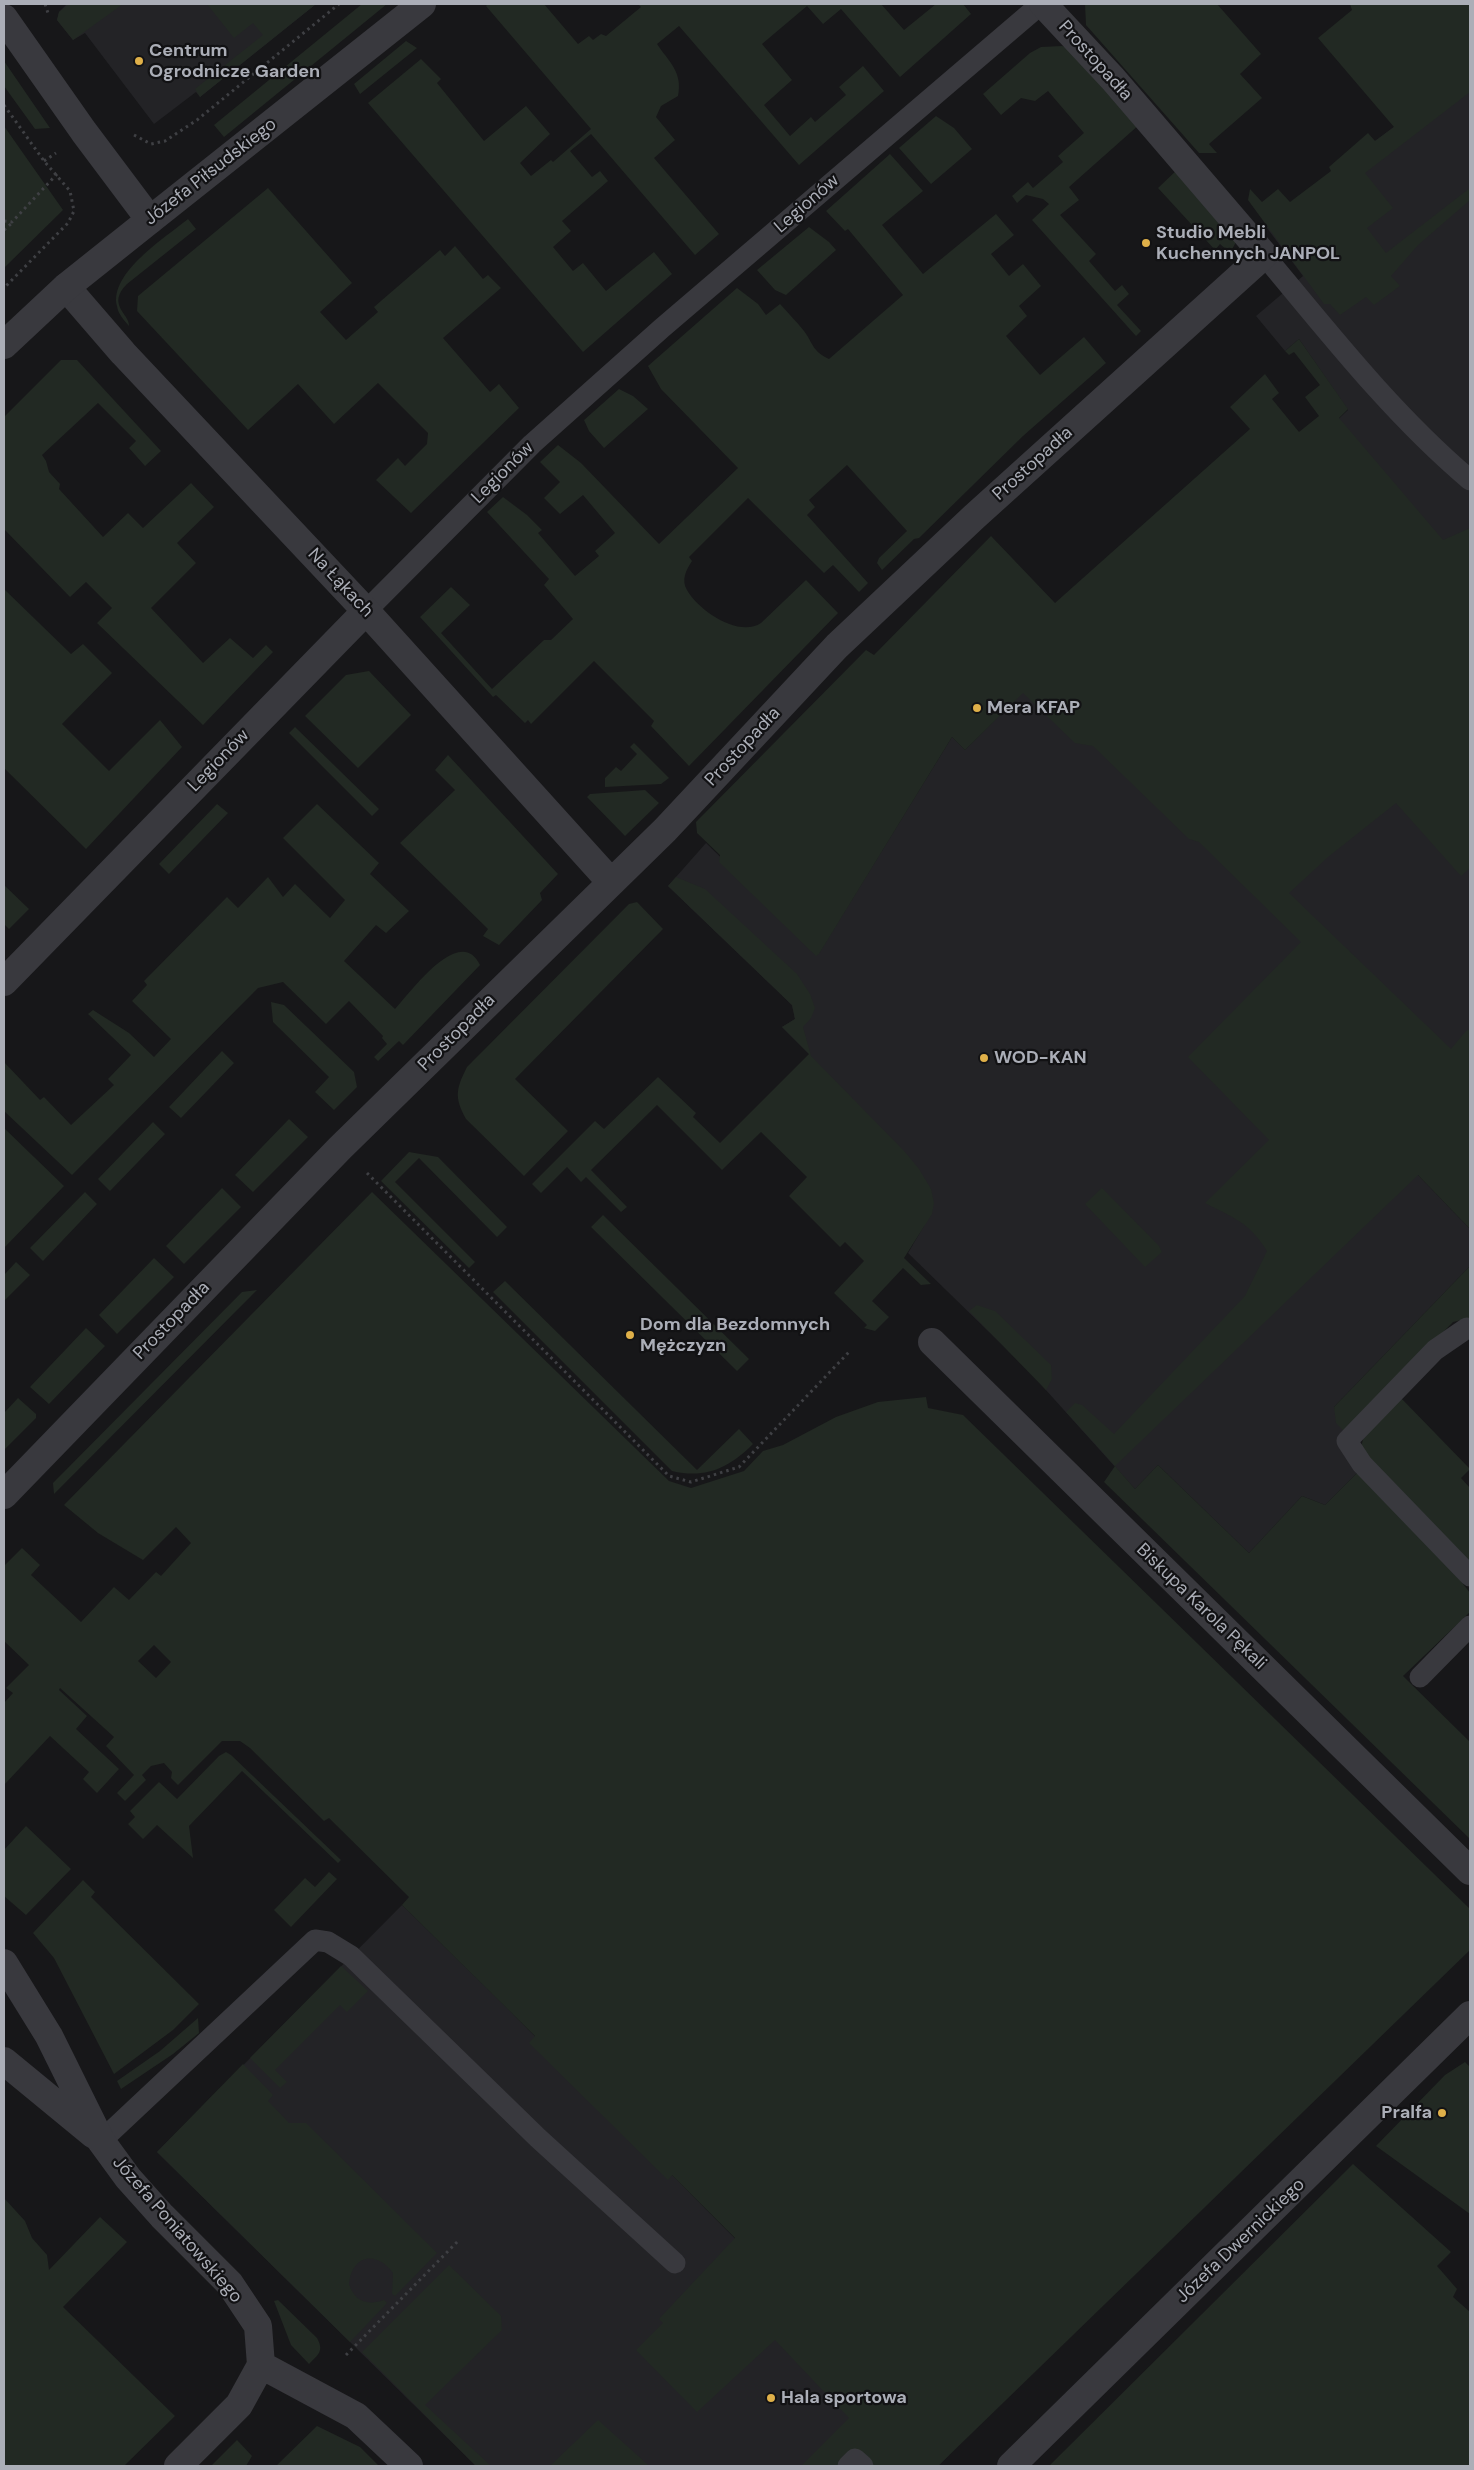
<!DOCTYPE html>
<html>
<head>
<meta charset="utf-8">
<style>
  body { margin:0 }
  #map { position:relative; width:1474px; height:2470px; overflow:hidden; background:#171719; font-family:"DM Sans",sans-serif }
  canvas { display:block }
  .frame { position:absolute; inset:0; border:5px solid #abaeb7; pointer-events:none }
</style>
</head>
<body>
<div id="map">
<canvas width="1474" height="2470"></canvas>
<div class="frame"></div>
</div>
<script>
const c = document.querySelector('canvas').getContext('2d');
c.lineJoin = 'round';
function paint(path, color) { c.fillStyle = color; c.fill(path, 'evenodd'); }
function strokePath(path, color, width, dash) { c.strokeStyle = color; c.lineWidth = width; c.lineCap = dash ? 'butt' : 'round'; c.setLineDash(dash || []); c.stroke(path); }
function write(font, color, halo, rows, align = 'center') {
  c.font = font + ' "DM Sans",sans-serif'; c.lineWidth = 4.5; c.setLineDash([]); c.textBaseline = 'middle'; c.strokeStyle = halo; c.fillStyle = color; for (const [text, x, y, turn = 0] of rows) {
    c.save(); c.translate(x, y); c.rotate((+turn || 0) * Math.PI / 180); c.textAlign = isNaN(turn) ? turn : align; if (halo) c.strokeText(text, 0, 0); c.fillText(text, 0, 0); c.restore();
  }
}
const built = new Path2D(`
  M67 4H316L200 97 196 92 154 124 85 33 73 40 57 20 59 12Z
  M1470 70V1124L1418 1175 1470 1229V1266L1334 1407 1345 1432 1357 1473 1325 1505 1302 1496 1249 1553 1158 1465 1135 1489 1027 1369 908 1253 925 1224 819 1087 809 1054 782 1027 795 1019 792 1005 668 886 706 843 819 953 952 737 965 750 1046 669 1097 648 1348 410 1299 339 1285 351 1256 316 1303 276 1264 224Z
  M402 1905 505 2006 949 2455 938 2466H476L157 2152Z`);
const green = new Path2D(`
  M69 4H123L73 40 57 20 59 12Z
  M207 4H316L200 97 195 89 263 35 253 23 234 38Z
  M362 4H387L224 137 214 125Z
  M488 4H544L578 44 589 36 593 40 601 34 606 36 641 7 638 4H881L904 30 936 4H963L971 14 900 77 841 9 823 24 807 6 762 44 792 80 764 105 790 136 811 117 815 122 846 95 839 87 863 66 884 91 799 165 679 26 657 44C669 62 683 72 678 96L661 106 656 117 675 140 654 158 719 234 695 255 591 134 570 151 592 177 600 171 608 181 562 221 571 231 553 247 573 271 583 263 606 291 654 252 672 274 583 352 368 103 421 59 441 79 437 83 484 141 526 106 550 134 520 163 531 176 551 160 553 162 591 129 486 6Z
  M1085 4H1217L1261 54 1240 74 1262 98 1209 144 1217 153H1199L1086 25Z
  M1350 4H1470V92L1365 173 1393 208 1367 228 1386 253 1470 188V200L1418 245 1391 276 1400 286 1374 305 1366 297 1340 315 1330 304H1324L1248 200 1250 189 1262 202 1278 189 1290 202 1331 171 1329 167 1368 133 1375 141 1394 127 1318 38 1352 10Z
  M406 41 417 48 360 94 354 84Z
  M1062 46 1070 48 1140 124 1069 187 1079 200 1060 215 1096 254 1089 261 1115 291 1122 285 1129 294 1117 305 1141 331 1136 336 1032 220 1049 204 1043 199 1026 195 1017 203 1012 196 1028 182 1033 188 1063 162 1058 156 1084 133 1048 91 1035 101 1021 98 1001 115 983 94 1030 53 1041 47Z
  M4 61 50 128 35 129 4 86Z
  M936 116 954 128 972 149 931 184 899 148Z
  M4 126 63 210 4 268Z
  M890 154 923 191 882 225 923 274 996 214 1014 235 991 254 1009 276 1023 264 1041 286 1019 306 1027 316 1006 336 1040 375 1084 337 1106 363 1023 436 919 538 914 539 882 570 877 563 879 558 907 531 847 465 809 500 815 507 807 515 868 583 859 592 833 565 824 573 748 498 689 557 692 561C686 570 681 580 687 590 699 611 739 638 761 623L806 580 838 613 689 766 651 726 654 721 594 661 531 724 528 720 525 723 496 695 493 697 420 617 451 587 470 605 441 633 492 689 544 640H551L573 619 544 585 549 579 487 512 503 497 527 515 542 530 538 533 575 576 599 556 595 551 615 533 583 495 560 514 544 498 560 482 540 462 558 445 581 463 659 544 738 468 661 389 648 366 737 288 758 304 766 315 780 304C788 313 796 321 804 331 813 343 812 351 829 359L903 295 848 229 845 231 826 211Z
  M1179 168 1236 242 1230 253 1220 244 1215 250 1158 188Z
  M268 188 352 283 320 312 346 340 378 312 374 307 440 250 445 256 455 246 483 279 488 275 501 288 443 338 490 392 499 384 519 408 411 513 376 480 398 458 405 466 427 444 428 433 378 383 334 424 298 384 248 430 137 311 138 296Z
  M188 219 196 229 127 284C106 305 130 314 129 326 124 320 118 314 117 306 109 273 166 237 188 219Z
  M809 227 829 242 836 250 786 295 775 290 757 270Z
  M1299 339 1348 409 1339 418 1443 540 1470 528V868L1461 876 1396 803 1328 857 1289 893 1451 1049 1466 1031 1470 1029V1229L1418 1175 1115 1466 1135 1489 1158 1465 1249 1553 1302 1496 1325 1505 1357 1473 1447 1563 1470 1593V1612L1403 1676 1470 1742V1839L1104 1482 1115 1466 1066 1412 1075 1403 1082 1405 1114 1434 1245 1296 1267 1251C1249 1222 1234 1218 1205 1203L1269 1140 1188 1057 1301 942 1199 842 1189 839 1093 746 1075 743 1023 693 965 750 952 737 819 954 816 956 719 862 720 855 697 833 696 822 866 650 874 655 991 536 1055 603 1250 429 1230 407 1265 374 1279 393 1272 399 1299 432 1319 416 1305 397 1320 385 1294 352 1289 355 1285 351Z
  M61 360H77L161 451 145 466 129 448 136 441 98 403 42 455 46 461 49 472 60 484 59 489 103 537 128 513 143 528 191 483 214 507 177 543 196 563 151 608 203 663 230 638 253 658 266 645 273 652 203 725 97 623 112 608 86 582 70 597 4 529V417Z
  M619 389 633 396 648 409 604 448 589 431 584 420Z
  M4 589 71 654 83 644 112 673 62 724 109 771 160 720 182 747 86 849 4 768Z
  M369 671 411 715 358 768 305 716 346 675Z
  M295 727 379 809 372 816 289 733Z
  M634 743 669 778 661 784 605 787V778L616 767 621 771 637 754 630 747Z
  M448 755 558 874 540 893 542 900 499 945 483 936 488 929 400 843 455 790 435 770Z
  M645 790 659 803 625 836 587 797 590 794Z
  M217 804 228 813 169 874 159 864Z
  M317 804 379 863 370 874 409 911 386 933 376 925 344 961 395 1009C410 993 460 923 480 965L403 1045 399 1041 378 1061 374 1057 387 1044 382 1038 383 1036 349 1001 326 1024 283 982 258 988 72 1175 4 1111V1062L40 1100 44 1097 71 1125 114 1085 108 1079 131 1055 88 1014 93 1010 129 1033 154 1057 171 1039 132 1001 147 985 144 981 227 897 238 908 268 877 283 897 295 884 330 918 345 900 283 838Z
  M676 877 705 889 797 974 810 994 815 1008 811 1018 803 1027 811 1056 905 1152 919 1169 931 1189 934 1203 932 1214 904 1258 931 1284 921 1285 903 1268 872 1301 889 1317 875 1331 864 1328 867 1325 834 1293 864 1261 845 1242 840 1247 789 1196 807 1177 761 1132 722 1170 657 1105 591 1170 627 1207 621 1212 586 1177 581 1182 567 1167 541 1193 532 1184 595 1121 604 1129 658 1077 696 1113 693 1117 720 1143 809 1054 782 1027 795 1019 792 1005 668 886Z
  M4 885 29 909 9 929 4 924Z
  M637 902 663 929 515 1079 568 1131 524 1176 466 1119C454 1097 456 1089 467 1067L629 904Z
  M271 1002 284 1005 354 1072 357 1087 334 1110 315 1092 329 1077 273 1022Z
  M222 1051 234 1063 181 1118 169 1107Z
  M289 1119 308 1137 253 1192 235 1175Z
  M153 1122 165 1134 110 1191 98 1179Z
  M4 1128 64 1186 4 1248Z
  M409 1152 438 1157 507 1227 497 1237 419 1158 395 1182 475 1262 469 1268 381 1181Z
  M222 1188 241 1207 184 1264 166 1246Z
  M1102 1188 1159 1246 1162 1252 1145 1267 1085 1204Z
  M85 1192 97 1204 43 1261 30 1248Z
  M372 1192 669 1481 691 1488 744 1471 763 1451 783 1445 836 1417 878 1402 926 1397 928 1408 963 1415 1470 1909V1950L938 2466H801L849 2418 775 2340 697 2412 636 2350 663 2323 659 2319 735 2238 672 2175 668 2180 529 2043 535 2036 402 1905 409 1897 329 1818 324 1821 250 1748 240 1741H222L178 1785 171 1778 172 1772 164 1763 151 1766 142 1775 146 1780 125 1801 117 1793 134 1775 106 1746 114 1737 60 1688 59 1690 87 1716 76 1729 119 1769 97 1793 83 1779 89 1772 50 1736 4 1785V1703L13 1693 6 1688 29 1665 4 1641V1566L22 1548 40 1565 31 1575 81 1622 114 1587 129 1600 156 1572 161 1576 191 1543 176 1527 143 1560 98 1533 64 1505ZM154 1645 171 1662 156 1678 138 1661Z
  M603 1215 749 1359 737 1371 591 1227Z
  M154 1258 174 1277 117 1334 99 1315Z
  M16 1262 30 1275 4 1301V1275Z
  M1470 1266V1318L1453 1322 1345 1432 1336 1423 1334 1407Z
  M505 1281 697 1470 739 1429 753 1444C729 1468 706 1479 672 1471L493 1292Z
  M257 1290 54 1494 53 1483 242 1292Z
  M977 1305 995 1311 1051 1365 1052 1379 1046 1390 969 1311Z
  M86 1328 105 1346 49 1404 30 1387Z
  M18 1398 36 1414V1418L4 1450V1413Z
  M1401 1398 1470 1469 1461 1478 1470 1488V1564L1365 1456 1361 1447 1364 1436Z
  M226 1752 231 1755 341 1860 338 1863 242 1771 189 1826 193 1858 157 1825 143 1839 128 1824 135 1817 130 1811 159 1782 177 1799 219 1756Z
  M26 1826 71 1869 26 1915 4 1896V1850Z
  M329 1872 337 1879 291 1927 274 1910 305 1878 315 1887Z
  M83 1880 95 1892 91 1897 199 2004 173 2030 114 2074 54 1958 33 1933Z
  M341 1966 368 1991 347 2012 340 2005 275 2070 287 2082 280 2088 250 2058Z
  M198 2018 199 2033 173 2054 121 2089 117 2081 160 2051Z
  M1465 2062 1470 2067V2214L1376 2146 1445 2075Z
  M243 2064 273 2095 268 2101 289 2123H306L437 2253 395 2296 392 2294 393 2273C376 2250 352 2255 349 2284 354 2301 367 2306 384 2300L387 2303 350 2342 157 2152Z
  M1353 2164 1451 2252 1437 2266 1457 2289 1453 2297 1470 2312V2466H1049Z
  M4 2198 25 2221 32 2238 47 2255 49 2270 100 2217 127 2242 63 2307 175 2416 124 2466H4Z
  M449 2265 501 2316 502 2330 425 2405 491 2466H476L362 2352Z
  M278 2300 317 2338C324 2351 319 2354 309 2364L291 2345 274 2301Z
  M598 2420 647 2464 649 2466H550Z
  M317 2426 360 2447 379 2466H276Z
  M237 2440 252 2456 246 2466H211Z`);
const path = new Path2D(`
  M45 4 48 13
  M4 105 44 161 70 191 74 211 68 223 4 288
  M134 135 151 144 165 141 197 120 339 4
  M44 161 56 153
  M4 221 12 222 57 174
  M4 230 12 223
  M367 1173 669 1476 691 1482 739 1467 849 1352
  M346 2355 458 2241`);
const service = new Path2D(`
  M1264 255C1329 333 1393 415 1470 480
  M366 611 532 444 662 328 1041 4
  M1470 1329 1467 1328 1435 1350 1347 1441 1362 1464 1470 1576
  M1420 1677 1470 1626
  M101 2141 315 1940 328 1942 351 1956 538 2138 675 2263
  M848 2466 855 2459 863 2466`);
const minor = new Path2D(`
  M150 220 422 4
  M66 287 123 353 366 611 610 881
  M4 982 366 611
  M932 1342 1470 1871
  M4 1495 340 1148 665 830 837 646 974 517 1264 255 1113 79 1043 4
  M4 1963 49 2036 101 2141 128 2178 162 2216 230 2284 258 2326 261 2365
  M4 2061 94 2135
  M261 2365 356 2416 409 2466
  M178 2466 239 2405 261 2365
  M1011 2466 1470 2015`);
const tertiary = new Path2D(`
  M4 18 84 132 150 220 66 287 4 345`);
const markers = [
  [139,61,5,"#dfb049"],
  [1146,243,5,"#dfb049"],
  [977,708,5,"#dfb049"],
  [984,1058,5,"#dfb049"],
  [630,1335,5,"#dfb049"],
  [1442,2113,5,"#dfb049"],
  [771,2398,5,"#dfb049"]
];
const poiNames = [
  ["Centrum",149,51],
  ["Ogrodnicze Garden",149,72],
  ["Studio Mebli",1156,233],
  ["Kuchennych JANPOL",1156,254],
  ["Mera KFAP",987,708],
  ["WOD-KAN",994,1058],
  ["Dom dla Bezdomnych",640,1325],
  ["Mężczyzn",640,1346],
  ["Pralfa",1432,2113,"right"],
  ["Hala sportowa",781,2398]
];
const streetNames = [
  ["Prostopadła",1095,61,48],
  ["Józefa Piłsudskiego",211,172,-38],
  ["Legionów",807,204,-41],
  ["Prostopadła",1033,464,-42],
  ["Legionów",503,473,-45],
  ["Na Łąkach",340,583,47],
  ["Prostopadła",743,747,-47],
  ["Legionów",219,761,-46],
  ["Prostopadła",457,1033,-45],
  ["Prostopadła",172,1321,-46],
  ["Biskupa Karola Pękali",1201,1607,44],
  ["Józefa Poniatowskiego",177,2230,49],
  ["Józefa Dwernickiego",1241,2241,-44]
];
paint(built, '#232326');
paint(green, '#222923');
strokePath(path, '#3f4044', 3, [2.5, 4]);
strokePath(service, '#39393e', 21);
strokePath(minor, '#39393e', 28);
strokePath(tertiary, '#39393e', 28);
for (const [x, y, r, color] of markers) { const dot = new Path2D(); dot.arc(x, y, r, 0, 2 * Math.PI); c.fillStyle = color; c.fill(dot); strokePath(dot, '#121214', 2); }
write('bold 18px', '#abaeb7', '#121214', poiNames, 'left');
write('18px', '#abaeb7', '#121214', streetNames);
</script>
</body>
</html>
